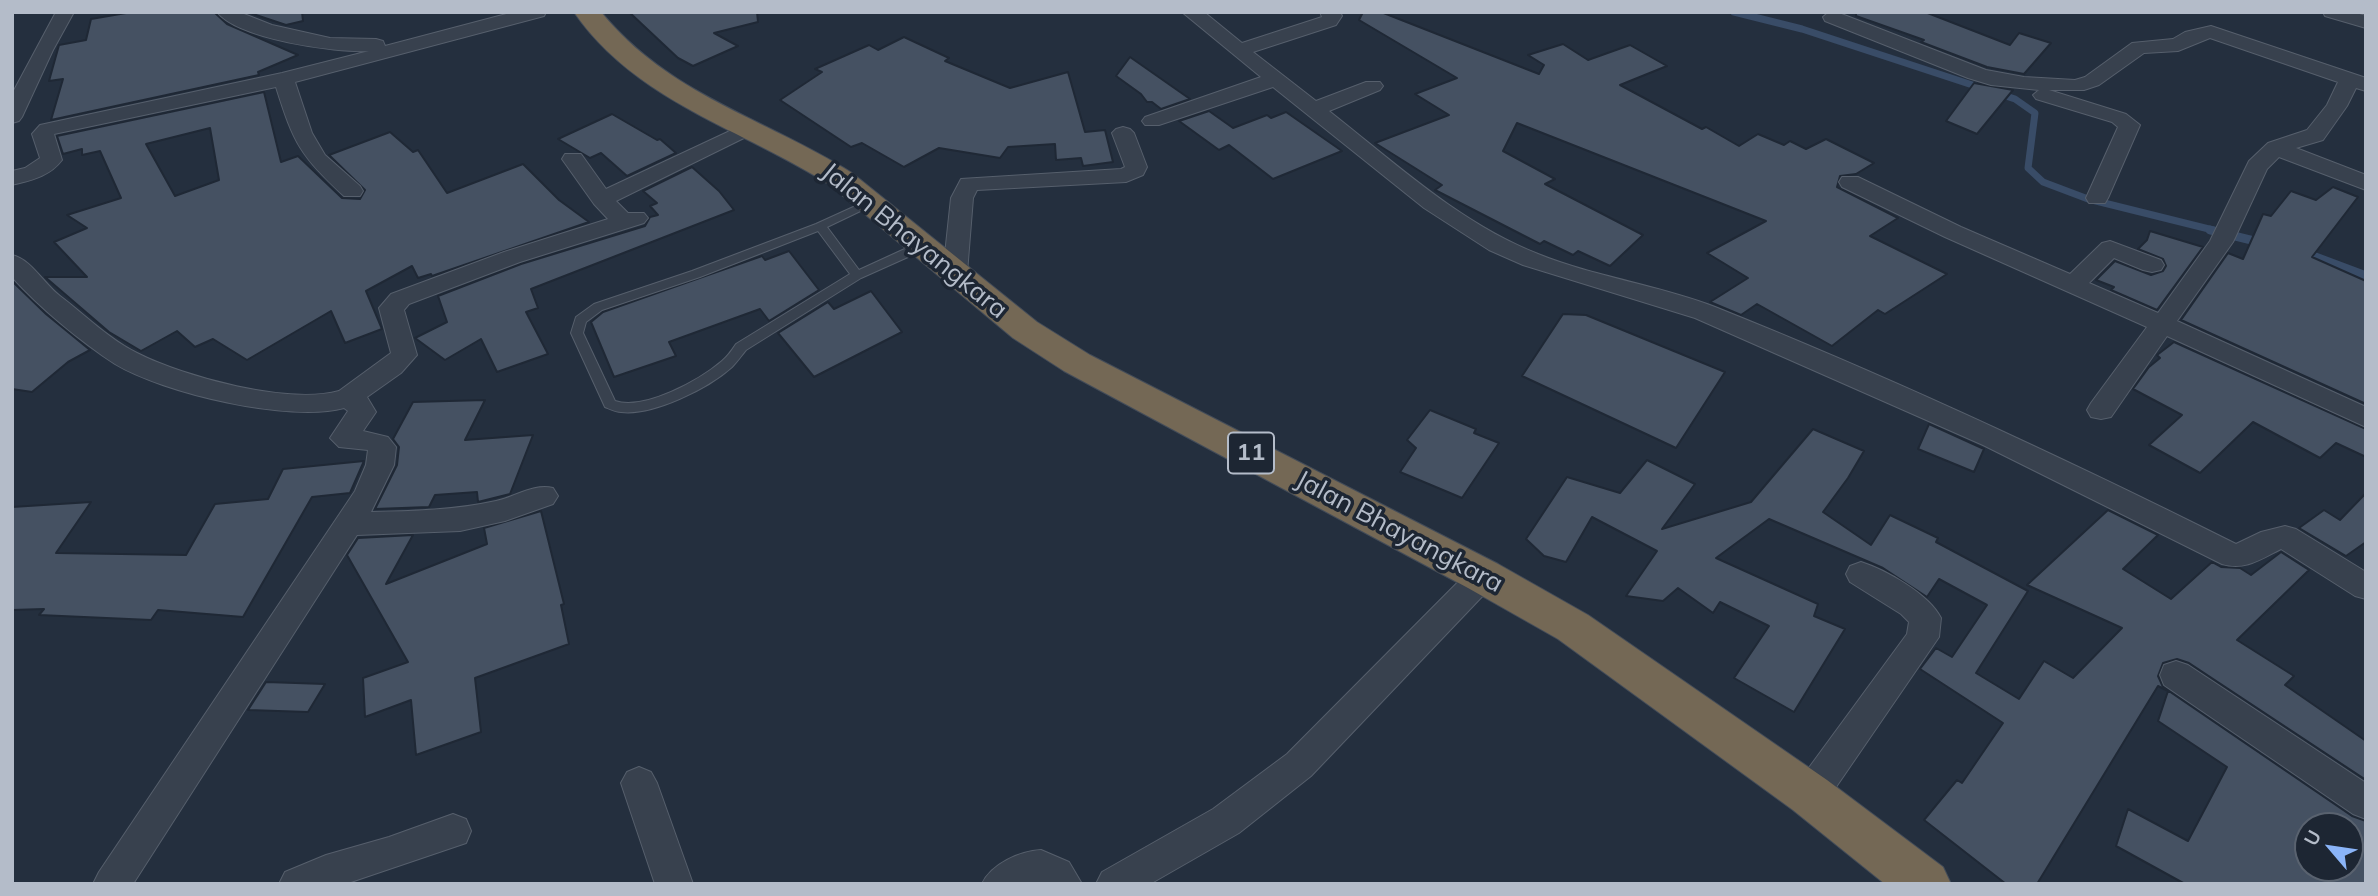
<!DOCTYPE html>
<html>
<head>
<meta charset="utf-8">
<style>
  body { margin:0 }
  #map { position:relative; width:2378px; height:896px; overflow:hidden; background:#242f3e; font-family:Mulish,sans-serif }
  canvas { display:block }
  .frame { position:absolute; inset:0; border:14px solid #b4bcc9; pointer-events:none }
  .north { position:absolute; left:2294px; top:812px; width:70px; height:70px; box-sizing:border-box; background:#1d2633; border:2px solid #59626f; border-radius:50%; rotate:299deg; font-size:19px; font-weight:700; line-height:28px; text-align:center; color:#b4bcc9 }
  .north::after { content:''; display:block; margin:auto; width:24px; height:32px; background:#8ab4f8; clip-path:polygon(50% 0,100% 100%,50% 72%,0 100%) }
</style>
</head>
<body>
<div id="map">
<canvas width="2378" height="896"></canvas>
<div class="frame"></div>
<div class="north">U</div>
</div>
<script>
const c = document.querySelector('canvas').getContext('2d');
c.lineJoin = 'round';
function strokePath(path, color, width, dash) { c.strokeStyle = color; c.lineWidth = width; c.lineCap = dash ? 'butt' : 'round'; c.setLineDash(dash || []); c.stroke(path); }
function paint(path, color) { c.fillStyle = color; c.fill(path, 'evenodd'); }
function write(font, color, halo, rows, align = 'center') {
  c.font = font + ' Mulish,sans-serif'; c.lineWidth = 7; c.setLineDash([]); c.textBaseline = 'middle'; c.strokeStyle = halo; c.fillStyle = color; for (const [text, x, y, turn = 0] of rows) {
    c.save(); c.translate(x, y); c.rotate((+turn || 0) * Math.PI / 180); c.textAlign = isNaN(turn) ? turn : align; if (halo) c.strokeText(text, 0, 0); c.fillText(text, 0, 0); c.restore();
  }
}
const streamFar1 = new Path2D(`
  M1734 12 1802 29 2015 99 2035 113 2028 168 2043 182 2088 199 2217 231`);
const stream = new Path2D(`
  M2210 230 2263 243
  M2302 252 2366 276`);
const building = new Path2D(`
  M132 12H214L227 24 298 55 258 72 259 75 51 120 63 79 49 81 59 45 86 40 91 19Z
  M247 12H302L303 21 286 25Z
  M629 12H757L758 22 714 33 738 46 693 66 678 58Z
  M1363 12H1381L1539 74 1544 65 1528 55 1563 44 1588 60 1630 45 1667 66 1620 85 1702 129 1706 127 1739 146 1758 134 1784 145 1790 141 1806 149 1826 139 1874 163 1856 174 1840 176 1837 187 1898 218 1870 236 1947 274 1885 314 1878 310 1832 346 1757 304 1741 315 1710 302 1748 278 1707 253 1766 221 1517 123 1503 151 1555 179 1545 184 1643 235 1610 266 1578 251 1573 255 1544 241 1540 244 1435 190 1442 185 1375 143 1449 115 1415 94 1457 78 1359 20Z
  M1856 12H1925L2010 45 2019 33 2051 43 2024 74 1987 67 1921 42 1924 40 1856 16Z
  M904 37 949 58 945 61 1010 88 1068 72 1085 132 1105 130 1113 162 1083 166 1081 158 1056 160 1055 144 1008 147 1000 158 939 148 904 167 862 143 851 147 780 100 822 72 815 69 869 45 878 50Z
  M1130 57 1190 99 1161 109 1152 102H1147L1141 94 1116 76Z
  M1974 83 2013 90 1977 134 1946 121Z
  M264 92 281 162 298 156 342 198 360 199 365 190 329 155 390 132 413 152 418 150 447 193 523 164 559 200 589 222 432 276 431 274 418 278 412 266 366 291 382 329 345 343 331 311 247 360 213 339 195 347 177 331 141 351 109 332 45 277H87L54 242 87 228 67 215 121 198 100 151 82 155V149L63 154 57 136ZM210 128 219 180 175 196 146 144Z
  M1209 111 1233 128 1267 115 1271 118 1286 112 1342 151 1273 179 1229 145 1219 150 1179 121Z
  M612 114 657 140 660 139 676 153 627 176 601 153 590 158 558 139Z
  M692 167 719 191 734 210 531 289 538 308 526 312 548 354 497 372 481 339 445 360 415 338 447 322 438 296 521 264 645 226 650 217 658 215 650 206 657 203 643 191Z
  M2333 187 2358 197 2312 257 2366 281V404L2181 320 2228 253 2243 259 2263 214 2271 216 2291 191 2316 200Z
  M2150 231 2203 247 2157 310 2111 290 2114 287 2096 280 2115 261 2151 275 2163 271 2166 266 2163 259 2138 249 2147 240Z
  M789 251 819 290 769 321 760 309 669 342 676 356 614 377 591 322 603 312 762 256 765 260Z
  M12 281 46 314 90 350 68 362 32 392 12 389Z
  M871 291 902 332 814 377 778 333 828 302 834 309Z
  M1563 314 1586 315 1725 372 1676 448 1522 376Z
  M2174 342 2366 429V457L2336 443 2320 458 2253 422 2200 473 2149 445 2182 415 2133 389 2149 367 2160 358 2157 355Z
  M485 400 465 440 533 435 510 494 478 502 477 492 435 495 429 507 375 509 397 465 399 447 393 439 413 402Z
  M1430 410 1476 429 1474 433 1499 443 1462 498 1400 472 1416 448 1407 440Z
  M1929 424 1984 449 1974 472 1918 449Z
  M1813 429 1864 451 1848 478 1823 512 1871 545 1890 515 1938 538 1936 542 2028 591 1976 673 2019 699 2044 661 2073 678 2122 628 2027 585 2108 510 2158 535 2123 569 2171 599 2212 562 2221 567 2240 568 2251 575 2281 552 2309 570 2237 640 2294 676 2285 685 2366 741V780L2189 663 2177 659 2163 663 2158 676 2163 687 2352 816 2366 821V884H2185L2116 846 2128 809 2188 841 2227 767 2158 721 2168 691 2158 686 2037 884H2006L1924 820 1957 780 1962 783 2003 723 1920 669 1936 648 1952 657 1987 605 1939 579 1927 597 1883 568 1769 519 1716 558 1818 604 1814 616 1845 629 1794 712 1734 678 1769 626 1720 602 1713 613 1678 588 1663 601 1626 596 1657 551 1592 517 1566 562 1544 556 1526 539 1567 477 1620 493 1647 460 1695 484 1662 529 1751 502ZM2308 826H2350V868H2308Z
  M364 461 350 493 312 497 243 617 158 610 151 620 39 615 44 609 12 610V507L91 502 56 553 186 555 215 504 268 499 283 469Z
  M2366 493V542L2346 556 2299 528 2324 510 2340 520Z
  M541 511 564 604 561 605 569 644 475 678 481 732 416 755 411 700 365 717 363 678 408 662 347 555 358 538 413 535 386 584 487 544 484 528Z
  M266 682 325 684 308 712 248 710Z`);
const lane = new Path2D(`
  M871 199 875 200V204L827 227 859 270 920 242H928V248L861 278 746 350C741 356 737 362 732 367 709 388 653 416 621 412 616 412 610 409 605 407L571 333 576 317 594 304 692 271 816 224ZM818 231 850 274 736 344C732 350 728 356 722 361 700 380 644 411 615 401L583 333 586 322 602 310 700 277Z`);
const street = new Path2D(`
  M56 12H74L53 50 22 117 19 121 12 123V94Z
  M217 12H239L272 25 330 38 376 39 383 41 385 46 514 12H546L544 16 295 82 312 133 325 155 360 186 363 191 360 196H344C300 155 294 144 276 87L54 134 62 160C49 177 31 180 12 185V171L25 168 40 158 32 134 40 125 282 73 369 51C335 53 238 39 217 12Z
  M1182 12H1204L1242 43 1322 17 1320 12H1340L1342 16 1336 25 1253 52 1316 101 1366 82H1380L1383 86 1380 90 1329 111C1394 162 1459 223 1538 254 1595 277 1658 285 1715 307 1893 378 2066 459 2236 544L2261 532 2285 526 2296 529 2366 572V599L2355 596 2281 549C2261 559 2245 571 2222 564L1983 445 1695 318 1523 265 1489 250 1424 208 1273 87 1159 125H1145L1142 121 1145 117 1261 77Z
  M1829 12 1839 13 1986 70 2024 77 2075 80 2085 77 2132 43 2173 39 2185 32 2211 26 2366 78V91L2356 88 2347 106 2323 140 2296 148 2366 175V190L2279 157 2267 169 2233 242 2177 321 2366 407V427L2167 336 2111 417 2101 419 2091 417 2087 410 2091 403 2147 327 1945 237 1842 187 1839 182 1842 177H1858L1961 227 2070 274 2102 243 2110 241 2161 260 2164 265 2161 270 2152 272 2143 270 2114 258 2089 283 2158 313 2210 241 2249 161 2268 143 2307 130 2327 105 2338 82 2210 38 2178 51 2144 53 2099 85 2084 90H2049L2126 114 2140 125 2108 198 2105 203H2089L2086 198 2118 127 2112 122 2036 99 2033 95 2039 90 1991 85 1968 78 1825 21 1823 17Z
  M2323 12H2353L2366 16V28L2325 16Z
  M747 123 754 125 758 129 754 133 616 201 628 213H644L648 218 644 223 520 262 409 304 404 310 417 355 401 373 367 397 376 412 363 431 388 437 396 447 394 465 371 512C414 511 455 510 496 501 515 497 534 483 553 488L558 496 553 504 505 521 460 531 357 535 133 884H93L99 872 355 491 366 465 368 450 339 447 330 438 348 411 344 408C290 423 163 393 115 364 81 342 39 307 12 277V255C31 259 44 284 60 296 84 314 110 340 137 353 184 377 288 405 339 391L391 353 379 308 391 294 504 252 608 219 594 204 562 159 565 154H581L606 189Z
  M1123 127 1130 129 1134 133 1147 167 1143 175 1126 182 977 190 973 198 967 273 964 278 955 280 946 278 943 273 951 198 961 179 1121 169 1125 167 1112 133 1116 129Z
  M1861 562C1886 570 1929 594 1941 618L1939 637 1823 806 1810 811 1797 806 1792 795 1797 784 1907 634 1909 622 1901 614 1850 582 1846 574 1850 566Z
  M1483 564 1494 568 1498 576 1494 584 1311 776 1239 833 1150 884H1096L1102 872 1213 809 1287 754 1472 568Z
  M2176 661 2188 665 2366 783V819L2353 814 2164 685 2160 675 2164 665Z
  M639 767 651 772 657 783 693 884H655L621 783 627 772Z
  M453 814 466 819 471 831 466 843 345 884H279L285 872 326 855 389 837Z
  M1041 850 1069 862 1082 884H982C991 864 1020 851 1041 850Z`);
const highway = new Path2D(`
  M574 12H601C670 96 763 117 852 173L1037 322 1090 355 1498 564 1588 615 1827 780 1943 867 1951 884H1885L1793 810 1558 639 1468 588 1064 371 1013 338 830 185C743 129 636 102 574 12Z`);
const shields = [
  [1251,453,46]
];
const shieldNames = [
  ["11",1251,453]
];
const streetNames = [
  ["Jalan Bhayangkara",914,241,39],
  ["Jalan Bhayangkara",1399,532,28]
];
strokePath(streamFar1, '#394c67', 7);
strokePath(stream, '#394c67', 9);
paint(building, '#455162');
strokePath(building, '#1f2835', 2);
strokePath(lane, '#565f6c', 2);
strokePath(street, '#565f6c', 2);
strokePath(highway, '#434c59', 2);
paint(lane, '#38414e');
paint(street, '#38414e');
paint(highway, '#746855');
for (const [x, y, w] of shields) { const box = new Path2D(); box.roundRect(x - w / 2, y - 20.5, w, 41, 5); c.fillStyle = '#1d2633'; c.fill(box); strokePath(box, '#b4bcc9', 2); }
write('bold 24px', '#b4bcc9', null, shieldNames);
write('26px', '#b4bcc9', '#1d2633', streetNames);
</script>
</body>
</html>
